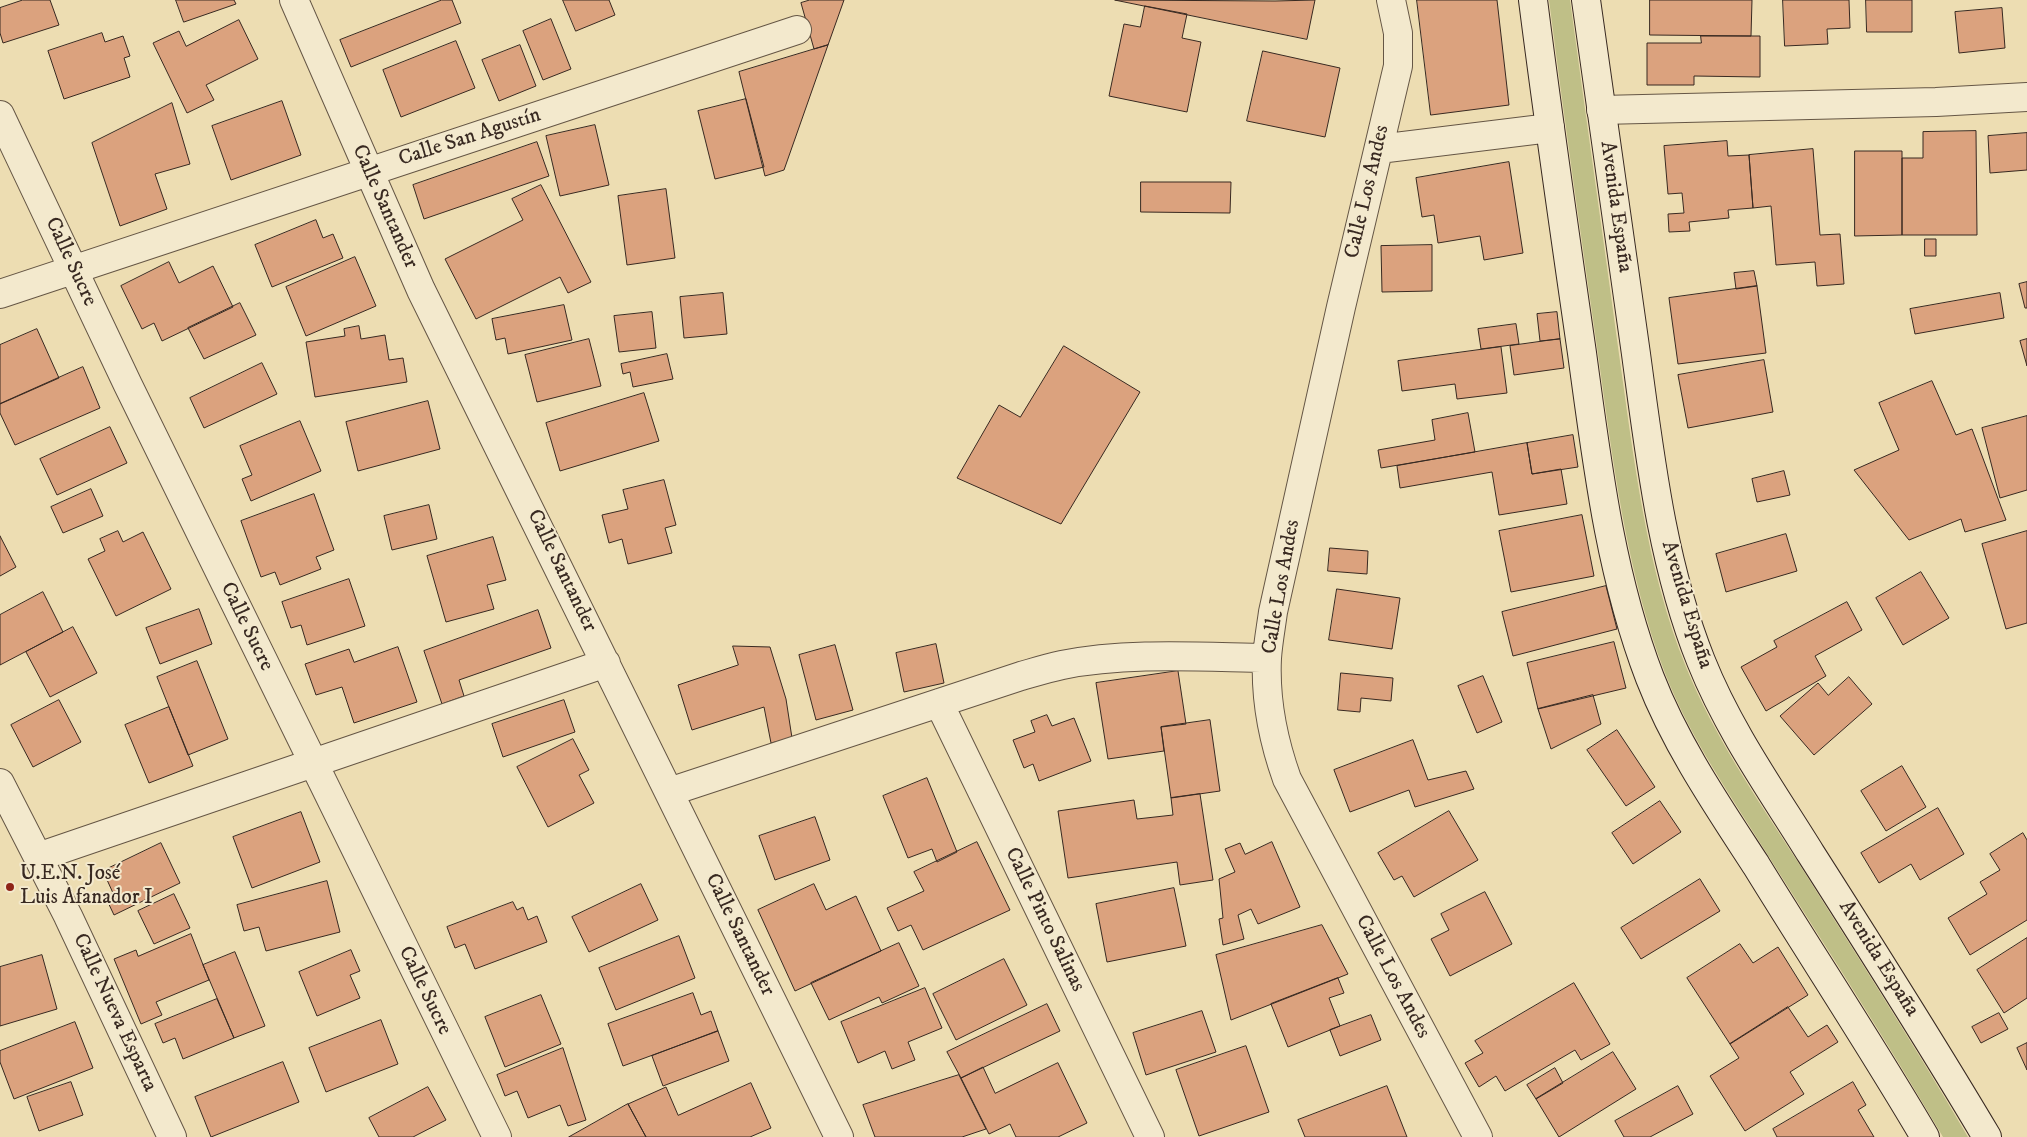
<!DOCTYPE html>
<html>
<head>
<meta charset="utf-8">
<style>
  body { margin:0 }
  canvas { display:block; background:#edddb2 }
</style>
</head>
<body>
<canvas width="2027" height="1137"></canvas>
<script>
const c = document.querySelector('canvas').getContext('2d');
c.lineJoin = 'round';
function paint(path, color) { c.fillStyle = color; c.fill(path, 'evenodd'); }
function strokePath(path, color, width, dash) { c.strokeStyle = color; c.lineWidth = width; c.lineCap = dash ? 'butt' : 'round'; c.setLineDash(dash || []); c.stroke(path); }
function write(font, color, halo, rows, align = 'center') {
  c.font = font + ' "IM FELL DW Pica",serif'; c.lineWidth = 4; c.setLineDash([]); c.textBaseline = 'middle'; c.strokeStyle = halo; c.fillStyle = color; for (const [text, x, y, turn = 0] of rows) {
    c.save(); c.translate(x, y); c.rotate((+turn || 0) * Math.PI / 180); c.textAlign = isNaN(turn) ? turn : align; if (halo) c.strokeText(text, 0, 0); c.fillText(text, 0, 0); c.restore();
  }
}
const green = new Path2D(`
  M1549 0H1570C1586 118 1603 236 1619 354 1634 459 1646 568 1686 667 1714 736 1756 797 1796 859 1854 951 1913 1043 1968 1137H1943C1888 1043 1829 952 1771 860 1733 799 1691 740 1665 673 1626 571 1613 461 1598 354 1581 236 1564 118 1549 0Z`);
const building = new Path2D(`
  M23 0H50L59 25 3 43 0 33V8Z
  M176 0H234L236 4 184 22Z
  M442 0H452L461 23 351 67 340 40Z
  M563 0H609L615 15 576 31Z
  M810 0H844L828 45 814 49 801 3Z
  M1115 0 1275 1 1315 0 1307 39Z
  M1417 0H1497L1509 105 1431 115Z
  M1650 0H1752L1751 36 1650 35Z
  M1783 0H1849L1850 28 1827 29 1828 44 1785 46Z
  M1866 0H1912V32H1867Z
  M1145 6 1187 14 1182 38 1201 42 1187 112 1109 96 1124 24 1140 27Z
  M2002 8 2005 48 1959 53 1955 12Z
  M551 19 571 69 543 80 523 31Z
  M239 20 258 59 206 85 214 100 187 113 153 43 179 31 186 46Z
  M102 33 105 42 123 36 130 56 124 58 130 77 64 99 48 51Z
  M1701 36H1760V77L1694 76V85H1647V43H1701Z
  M456 41 475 88 401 117 383 70Z
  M520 45 536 86 499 101 482 60Z
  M828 45 784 170 765 176 739 72Z
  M1263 51 1340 68 1325 137 1247 121Z
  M746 99 764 167 715 179 698 111Z
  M282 101 301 155 231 180 212 126Z
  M172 103 190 164 155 174 167 209 120 226 92 143Z
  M595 125 609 185 560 196 546 136Z
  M1976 131 1977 235H1902V158H1923V132Z
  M2027 133V170L1990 173 1988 136Z
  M1727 141 1728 156 1749 155 1753 208 1728 210 1729 218 1689 222 1690 231 1669 232 1668 214 1684 213 1682 193 1668 194 1664 146Z
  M537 142 549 176 424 219 413 185Z
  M1813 149 1820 235 1840 234 1844 284 1817 286 1815 262 1776 265 1771 206 1753 208 1749 155Z
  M1855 151H1902V235L1855 236Z
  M1509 162 1523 253 1484 260 1480 236 1438 243 1434 215 1422 217 1416 178Z
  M1141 182H1231L1230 213 1141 212Z
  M541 185 591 282 568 293 560 277 476 319 445 259 523 220 512 199Z
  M666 189 675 258 627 265 618 196Z
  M316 220 323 238 333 234 343 258 272 287 255 245Z
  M1925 239H1936V256H1925Z
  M1432 245V291L1382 292 1381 246Z
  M355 257 376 306 306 336 286 287Z
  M169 262 179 283 213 266 233 307 162 341 154 323 142 329 121 286Z
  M1754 271 1757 286 1736 289 1734 273Z
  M2027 282V308H2025L2019 284Z
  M1757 286 1766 353 1678 364 1669 298Z
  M723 293 727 334 684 338 680 297Z
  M2000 293 2004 318 1915 334 1910 309Z
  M240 303 256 335 204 359 188 328Z
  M564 305 572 340 508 354 505 338 496 340 492 319Z
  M652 312 656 348 619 352 614 316Z
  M1557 312 1560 339 1540 341 1537 314Z
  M1516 324 1519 344 1481 349 1478 329Z
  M359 326 361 339 385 335 389 360 403 358 407 382 315 397 306 342 345 336 344 329Z
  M37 329 59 378 0 404V345Z
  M589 339 601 386 537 402 525 355Z
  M1560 339 1564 368 1514 375 1510 346Z
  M2027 339V366L2020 341Z
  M1064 346 1140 392 1061 524 957 478 999 405 1020 417Z
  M1501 347 1507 393 1457 399 1455 384 1402 391 1398 361Z
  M667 354 673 379 633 387 630 372 623 374 621 364Z
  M1764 360 1773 412 1688 428 1678 375Z
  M262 363 277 394 204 428 190 398Z
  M83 367 100 408 15 445 0 413V404Z
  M1932 381 1956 435 1972 429 2006 520 1965 532 1961 519 1909 540 1854 470 1899 450 1879 403Z
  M644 393 659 441 560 471 546 423Z
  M428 401 440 449 358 471 346 422Z
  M1468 413 1475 452 1381 468 1378 450 1435 440 1432 420Z
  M2027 416V490L2000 498 1982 428Z
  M300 421 321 471 251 501 242 479 252 475 240 446Z
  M110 427 127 463 57 495 40 459Z
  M1573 435 1578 467 1532 474 1527 443Z
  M1527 443 1532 474 1561 469 1567 504 1499 515 1492 472 1400 488 1397 466Z
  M1784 471 1790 495 1757 502 1752 479Z
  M664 480 676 525 665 528 672 553 628 564 622 539 609 543 602 515 628 509 623 490Z
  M91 489 103 516 63 533 51 507Z
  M314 494 334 550 316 557 321 569 280 585 275 572 261 577 241 521Z
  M429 505 437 539 392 550 384 516Z
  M1582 515 1594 576 1511 592 1499 531Z
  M118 531 123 542 143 532 171 589 116 616 88 559 105 551 100 539Z
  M2027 531V623L2006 629 1982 544Z
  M1786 534 1797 571 1726 592 1716 554Z
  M0 536 16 567 0 576Z
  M493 537 506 580 487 585 494 609 446 622 427 556Z
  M1330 548 1368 551 1367 574 1328 571Z
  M1921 572 1949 618 1903 645 1876 598Z
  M349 579 365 626 307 645 301 625 291 628 282 602Z
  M1606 586 1617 629 1513 656 1502 612Z
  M1337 589 1400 598 1392 649 1329 640Z
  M43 592 63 632 0 665V615Z
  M1847 602 1862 630 1815 656 1826 676 1766 711 1741 667 1777 647 1774 641Z
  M199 609 212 644 160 664 146 628Z
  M538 610 551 648 459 680 464 696 442 704 424 651Z
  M73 627 97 673 50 697 26 652Z
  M1614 642 1626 688 1538 709 1527 663Z
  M936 644 944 683 904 692 896 653Z
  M835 645 853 710 816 720 799 655Z
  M733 646 770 647 786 699 792 738 771 743 764 707 692 730 678 685 738 665Z
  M398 647 417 702 354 723 342 687 316 695 305 664 349 649 354 662Z
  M197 661 228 739 188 755 157 677Z
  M1178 671 1186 724 1161 727 1164 751 1108 759 1096 683Z
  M1341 673 1393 678 1391 701 1361 698 1360 712 1338 710Z
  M1483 676 1502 722 1477 733 1458 686Z
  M1849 677 1872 704 1814 755 1780 716 1818 683 1828 695Z
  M1593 695 1601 724 1551 749 1538 709Z
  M59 700 81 742 33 767 11 725Z
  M564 700 575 732 503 757 492 724Z
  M169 707 193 766 149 783 125 725Z
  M1047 715 1052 726 1074 718 1091 761 1039 781 1033 764 1024 768 1013 740 1035 732 1031 721Z
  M1210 720 1220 791 1171 798 1161 727Z
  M1617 730 1655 787 1626 806 1587 750Z
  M573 739 589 770 579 775 594 803 548 827 517 767Z
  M1413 740 1428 780 1466 771 1474 789 1415 807 1409 790 1350 812 1334 770Z
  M1902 766 1926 807 1886 831 1861 791Z
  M927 778 957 852 937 862 932 849 908 858 883 796Z
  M1200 794 1213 880 1180 885 1177 862 1068 878 1058 811 1134 800 1137 819 1173 815 1171 798Z
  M1660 801 1681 832 1633 864 1612 833Z
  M1938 808 1964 854 1920 880 1911 864 1879 883 1861 853Z
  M1449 811 1478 860 1414 897 1402 876 1394 880 1378 853Z
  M301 812 320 862 252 888 233 837Z
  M815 817 830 860 775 880 759 836Z
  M2023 833 2027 840V920L1970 955 1948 918 1987 894 1980 882 2000 870 1990 854Z
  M977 842 1010 910 923 950 911 925 898 931 887 908 924 891 914 872Z
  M1272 842 1300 907 1258 924 1251 909 1238 915 1244 939 1223 945 1219 919 1223 918 1219 879 1235 872 1225 849 1240 843 1245 854Z
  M161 843 180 883 114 915 105 896 113 893 103 871Z
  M1700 879 1720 911 1641 959 1621 928Z
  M327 881 340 932 266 951 259 927 244 931 237 905Z
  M641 884 658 920 589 952 572 917Z
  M814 884 826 910 856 896 881 951 795 991 758 910Z
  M1174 888 1186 946 1107 962 1096 904Z
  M1485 892 1512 944 1450 976 1431 939 1449 930 1441 914Z
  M174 894 190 928 154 944 138 911Z
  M513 902 517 910 523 907 528 920 537 916 547 942 475 969 465 944 455 948 447 927Z
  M1322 925 1348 974 1231 1020 1216 955Z
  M191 934 209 980 156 1002 162 1015 141 1024 114 959 136 950 138 956Z
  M679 936 695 978 616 1010 599 968Z
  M2027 938V998L2004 1013 1977 970Z
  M899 943 919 986 882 1003 879 997 829 1020 811 983Z
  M1740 944 1753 963 1778 947 1808 995 1730 1044 1687 978Z
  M351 950 360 971 350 975 360 998 317 1016 299 972Z
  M235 952 265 1026 234 1038 203 965Z
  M42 955 57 1009 0 1026V967Z
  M1004 959 1027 1005 956 1040 933 994Z
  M1338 978 1344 993 1329 998 1340 1026 1288 1047 1271 1004Z
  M1574 983 1610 1044 1581 1060 1575 1050 1505 1091 1496 1076 1479 1087 1465 1063 1483 1053 1475 1041Z
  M925 988 942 1028 908 1042 915 1060 892 1069 885 1051 858 1063 841 1022Z
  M693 993 701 1015 711 1011 718 1031 623 1066 608 1024Z
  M541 995 561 1044 505 1067 485 1017Z
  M217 999 234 1038 183 1059 175 1038 163 1043 155 1024Z
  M1047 1004 1060 1031 961 1078 947 1052Z
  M1788 1007 1808 1037 1827 1025 1838 1042 1790 1072 1804 1094 1745 1131 1710 1076 1739 1058 1730 1044Z
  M1202 1011 1216 1052 1146 1075 1133 1033Z
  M1999 1013 2008 1029 1981 1043 1972 1027Z
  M1371 1015 1381 1040 1340 1056 1330 1030Z
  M381 1020 398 1064 326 1092 309 1048Z
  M75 1022 93 1068 14 1099 0 1062V1051Z
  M718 1031 729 1061 663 1086 652 1056Z
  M2027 1043V1070L2017 1048Z
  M1246 1046 1269 1112 1199 1136 1176 1070Z
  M563 1048 586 1120 568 1126 560 1105 528 1118 517 1091 505 1096 497 1075Z
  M1613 1052 1636 1089 1559 1137 1536 1099Z
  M283 1062 299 1102 211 1137 195 1097Z
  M1058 1063 1087 1123 1058 1137H1016L1010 1124 989 1134 961 1078 983 1067 995 1093Z
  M1555 1068 1563 1083 1536 1099 1527 1085Z
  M959 1075 986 1129 962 1137H875L863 1105Z
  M71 1082 83 1115 39 1131 27 1097Z
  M1853 1082 1866 1105 1858 1110 1874 1137H1777L1773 1129Z
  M751 1083 771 1128 750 1137H646L628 1104 666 1087 678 1115Z
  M1387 1086 1407 1137H1305L1298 1120Z
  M1678 1086 1693 1114 1650 1137H1624L1615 1121Z
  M428 1087 446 1120 413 1137H379L369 1118Z
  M628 1104 646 1137H569Z`);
const street = new Path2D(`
  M294 0 421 290 839 1137
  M1391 0 1398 33V66L1341 307 1273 612C1271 627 1268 643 1267 658 1265 700 1273 740 1287 779L1478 1137
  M1601 110 1936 102 2027 97
  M0 115 128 385 497 1137
  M1379 149 1550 128
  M0 294 797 30
  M939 703 1150 1137
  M0 783 68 916 172 1137
  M669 792 1021 676C1035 672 1048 668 1062 665 1127 652 1200 657 1267 658
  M38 857 606 663`);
const secondary = new Path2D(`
  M1533 0C1548 118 1565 236 1582 353 1597 463 1610 574 1650 678 1676 745 1717 805 1756 865 1812 956 1871 1045 1925 1137
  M1586 0C1602 118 1619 236 1636 354 1650 457 1662 564 1701 661 1729 731 1772 791 1811 854 1871 948 1930 1041 1987 1137`);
const markers = [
  [10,887,5,"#8f2418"]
];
const streetNames = [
  ["Calle San Agustín",470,138,-18],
  ["Calle Los Andes",1368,192,-77],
  ["Calle Santander",384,207,66],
  ["Avenida España",1615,207,82],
  ["Calle Sucre",70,262,65],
  ["Calle Santander",561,571,64],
  ["Calle Los Andes",1282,587,-80],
  ["Avenida España",1686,605,73],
  ["Calle Sucre",246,627,64],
  ["Calle Pinto Salinas",1044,920,64],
  ["Calle Santander",739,935,64],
  ["Avenida España",1878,959,58],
  ["Calle Los Andes",1392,977,62],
  ["Calle Sucre",424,991,64],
  ["Calle Nueva Esparta",114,1013,65]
];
const poiNames = [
  ["U.E.N. José",20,875],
  ["Luis Afanador I",20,899]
];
paint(green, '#bfbf87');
paint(building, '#dba27e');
strokePath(building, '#382921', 1);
strokePath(street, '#655645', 30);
strokePath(secondary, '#382921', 30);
strokePath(street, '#f3e9cd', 28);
strokePath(secondary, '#f3e9cd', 28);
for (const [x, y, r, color] of markers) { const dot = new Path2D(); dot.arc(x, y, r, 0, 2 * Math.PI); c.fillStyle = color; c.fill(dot); strokePath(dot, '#f3e9cd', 2); }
write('21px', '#382921', '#f3e9cd', streetNames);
write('21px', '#382921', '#f3e9cd', poiNames, 'left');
</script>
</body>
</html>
